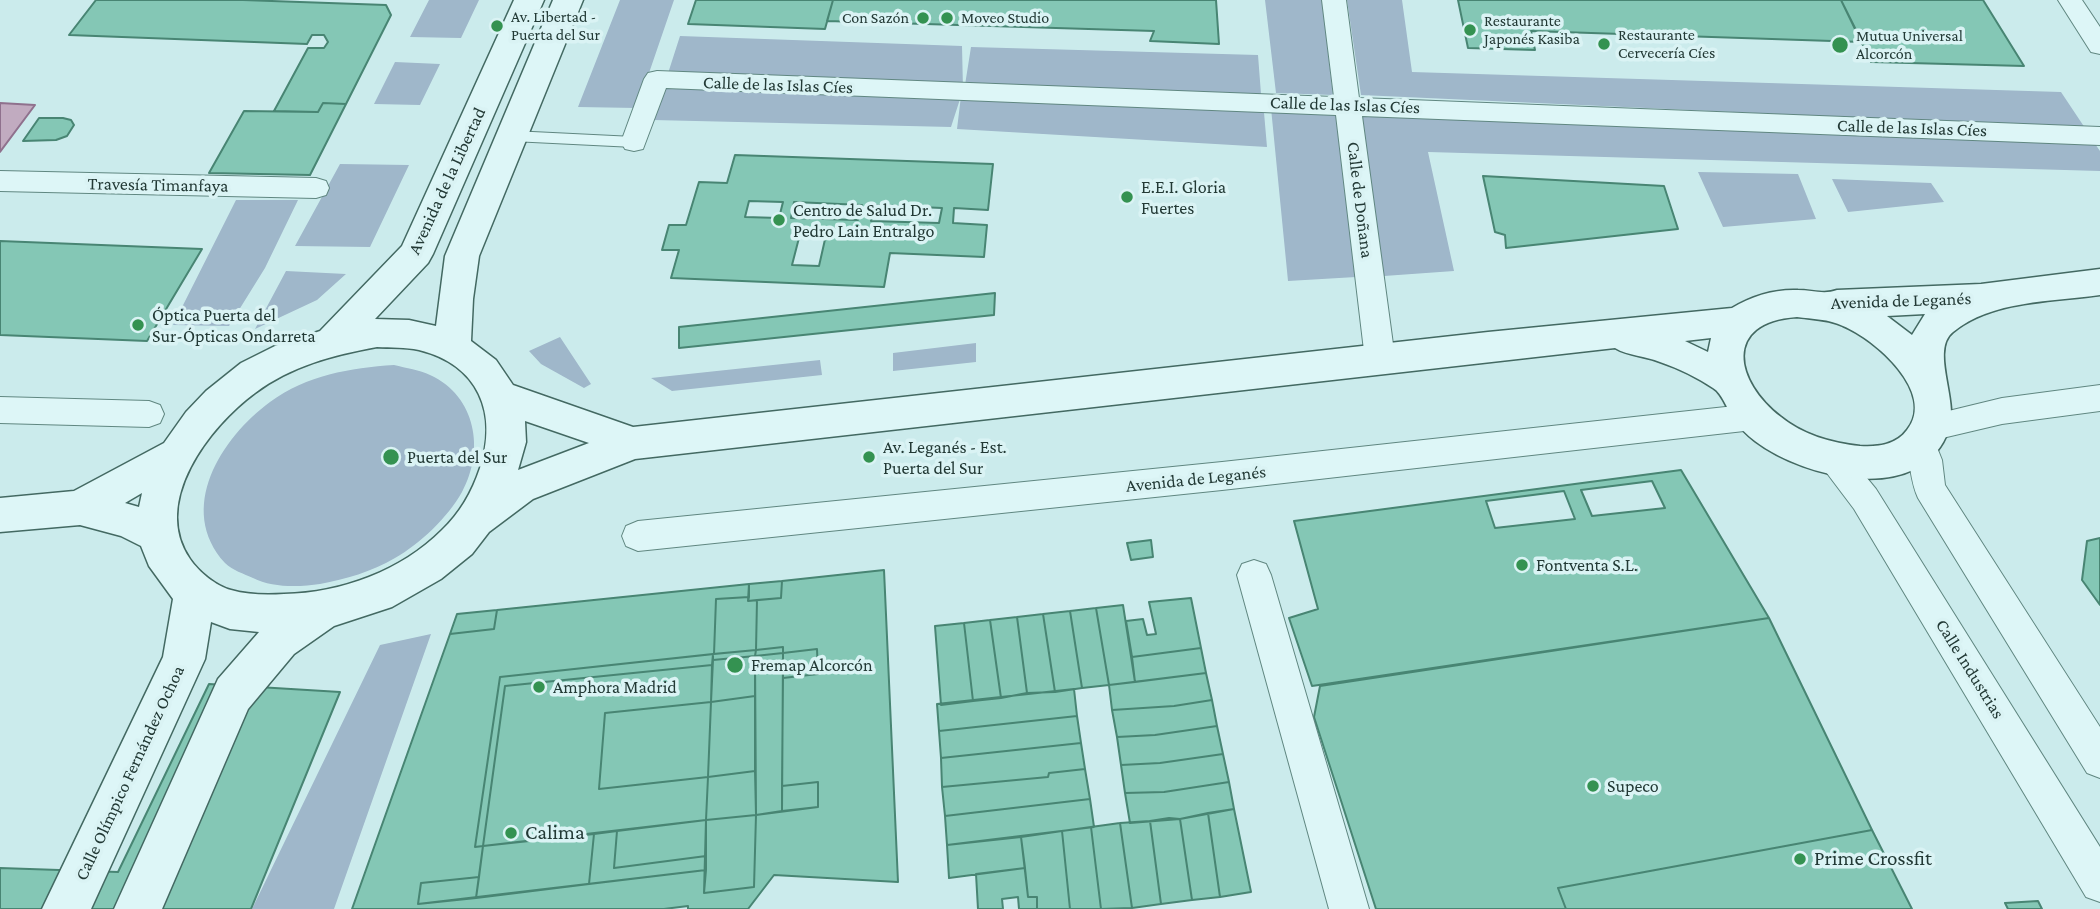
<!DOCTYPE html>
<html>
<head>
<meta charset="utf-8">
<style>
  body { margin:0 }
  canvas { display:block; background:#cbebec }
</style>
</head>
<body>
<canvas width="2100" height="909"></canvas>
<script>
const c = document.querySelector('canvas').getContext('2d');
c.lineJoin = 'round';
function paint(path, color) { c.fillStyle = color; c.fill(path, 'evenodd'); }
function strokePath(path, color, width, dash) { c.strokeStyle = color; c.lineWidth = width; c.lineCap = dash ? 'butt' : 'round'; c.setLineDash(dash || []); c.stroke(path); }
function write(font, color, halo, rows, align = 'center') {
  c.font = font + ' "Crimson Pro",serif'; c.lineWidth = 7; c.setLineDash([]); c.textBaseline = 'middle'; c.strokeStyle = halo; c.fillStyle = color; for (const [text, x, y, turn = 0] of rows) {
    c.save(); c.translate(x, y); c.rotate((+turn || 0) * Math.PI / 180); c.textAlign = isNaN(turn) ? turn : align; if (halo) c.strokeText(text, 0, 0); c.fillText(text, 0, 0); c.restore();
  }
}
const green = new Path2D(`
  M429 0H479L461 38 410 37Z
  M620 0H674L637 108 578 107Z
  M1265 0H1322L1333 95 1276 93Z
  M1347 0H1402L1412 72 2061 92 2085 128 1361 95Z
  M680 36 962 46 963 90 1263 101 1267 147 957 129 961 96 951 127 653 120Z
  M971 47 1258 55 1261 94 965 85Z
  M395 62 440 64 420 105 374 104Z
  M1271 108 1339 111 1356 277 1288 281Z
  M1363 114 2093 141 2100 151V171L1428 152 1454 271 1384 276 1354 155Z
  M340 164 409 165 370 247 295 246Z
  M1698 172 1798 174 1816 219 1723 227Z
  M1832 179 1931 183 1944 202 1848 212Z
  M236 200H298L265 268 229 326 173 325Z
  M286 271 346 274 317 300 255 329Z
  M560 337 591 384 584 388 541 364 529 351Z
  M976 343V362L893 371V353Z
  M820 360 822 375 672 391 651 378Z
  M394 365C406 368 420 370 430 375 476 396 485 450 462 492 448 517 420 544 395 558 371 572 346 579 320 584 300 587 272 588 253 578 244 574 232 570 225 563 176 509 221 438 270 402 307 375 350 368 394 365Z
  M431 634 334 909H252L380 645Z`);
const water = new Path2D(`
  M0 103 35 105 0 152Z`);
const building = new Path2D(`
  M96 0H243L386 5 391 15 346 104 323 103 318 112 274 111 308 48H324L328 42 324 35H312L307 44 69 35Z
  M696 0H833L825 29 688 24Z
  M833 0H1216L1219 44 1150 41 1154 31 827 21Z
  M1458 0H1841L1862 42 1531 31 1535 50 1468 48Z
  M1841 0H1983L2024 66 1871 62Z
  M323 103 346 104 310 175 209 173 244 111 318 112Z
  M39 118H63L71 120 74 125 67 136 56 140 23 141Z
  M735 155 993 164 988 210 954 208 953 223 987 225 984 257 890 253 884 287 671 278 679 250H662L669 225H686L699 182 727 183ZM749 201 783 202 779 218 745 217ZM794 202 862 205 858 220 791 218ZM874 205 942 208 939 223 871 221ZM800 234 826 235 819 266 792 265Z
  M1483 176 1664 186 1678 229 1506 248 1505 235 1495 232Z
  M0 241 202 249 147 341 0 335Z
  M995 293 994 315 679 348V327Z
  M1681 470 1769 618 1312 686 1289 618 1318 609 1294 521Z
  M1652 481 1665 508 1592 516 1581 490Z
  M1564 491 1575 519 1495 528 1486 501Z
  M2100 538V605L2082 580 2087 541Z
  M1151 540 1153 557 1131 560 1127 543Z
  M884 570 898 882 774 875 748 909H688V906L664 909H352L450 634 494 629 497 610 749 584V597L716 599 714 654 500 677 475 847 483 846 479 877 421 883 418 904 706 870 704 893 754 887 756 815 818 807V782L782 786 783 678 818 674 817 649 783 653V647L756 650 757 600 781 598 782 581Z
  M782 581 781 598 748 601 749 584Z
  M749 597 748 601 757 600 756 650 714 654 716 599Z
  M1191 598 1201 648 1132 657 1126 621 1143 619 1147 635 1156 634 1149 602Z
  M1123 605 1135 682 1109 685 1096 608Z
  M1096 608 1109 685 1082 688 1070 611Z
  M497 610 494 629 450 634 457 614Z
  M1070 611 1082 688 1055 692 1043 614Z
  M1043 614 1055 692 1027 693 1017 617Z
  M1017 617 1027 693 1001 698 990 620Z
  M1769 618 1872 830 1558 888 1566 909H1376L1314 717 1320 686Z
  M990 620 1001 698 973 701 964 623Z
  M964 623 973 701 941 705 935 626Z
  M783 647V653L755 656 756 650Z
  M1201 648 1206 673 1135 682 1132 657Z
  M817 649 818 674 783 678V653Z
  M756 650 755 656 713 660V654Z
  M783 653 782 811 756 815 755 656Z
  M713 654 712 665 505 686 483 846 475 847 500 677Z
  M755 656V696L711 702 713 660Z
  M712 665 711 702 605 713 599 789 708 777 706 820 483 846 505 686Z
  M1206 673 1212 700 1174 706 1112 710 1109 685Z
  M209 684 340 692 251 909H0V868L118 872Z
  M1074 689 1077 716 939 731 937 704Z
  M755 696V771L708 777 711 702Z
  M1212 700 1217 726 1155 735 1117 737 1112 710 1174 706Z
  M711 702 708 777 599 789 605 713Z
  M1077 716 1081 743 941 758 939 731Z
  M1217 726 1223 754 1160 763 1121 765 1117 737 1155 735Z
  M1081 743 1085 769 1049 773 1048 777 942 787 941 758Z
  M1223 754 1229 782 1164 792 1125 793 1121 765 1160 763Z
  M1085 769 1090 799 945 816 942 787 1048 777 1049 773Z
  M755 771 756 815 706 820 708 777Z
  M818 782V807L782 811V786Z
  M1229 782 1234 809 1180 819 1130 823 1125 793 1164 792Z
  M1090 799 1094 827 947 845 945 816Z
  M1234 809 1251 892 1220 897 1208 813Z
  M1208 813 1220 897 1192 900 1180 819Z
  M756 815 754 887 704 893 706 820Z
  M1169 818 1180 819 1192 900 1161 904 1150 821Z
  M706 820V856L614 868 617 831Z
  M1150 821 1161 904 1132 908 1120 823Z
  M1120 823 1132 908 1101 909 1091 827Z
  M1091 827 1101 909H1070L1062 831Z
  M1872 830 1912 909H1566L1558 888Z
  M617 831 614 868 706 856V870L589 884 594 834Z
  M1062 831 1070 909H1037V897H1028L1021 837Z
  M594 834 589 884 476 898 483 846Z
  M1021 837 1025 868 949 878 947 845Z
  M1025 868 1028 897H1037V909H1019L1018 897 1002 899 1003 909H978L976 874Z
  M479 877 476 898 418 904 421 883Z
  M2038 901 2042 909H2008L2005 903Z`);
const lane = new Path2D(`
  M512 131 634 137 641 142 634 147 512 141 505 136Z`);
const street = new Path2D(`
  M1322 0H1346L1359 98 2100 127V145L1362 116 1395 359 1391 367 1380 371 1369 367 1365 359 1336 115 666 88 643 149 634 151 625 149 621 142 644 79 648 73 657 71 1334 97Z
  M2058 0H2082L2100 27V54L2091 52Z
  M0 171 316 178 326 181 329 188 326 195 316 198 0 191Z
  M2100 385V411L2002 424 1934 440 1942 460 1945 485 2100 727V778L2087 773 1918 498C1910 481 1911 462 1904 444L1909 435 1918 431 1916 428 1921 419 1932 415 2002 398Z
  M0 397 149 401 160 405 164 414 160 423 149 427 0 423Z
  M1753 404 1764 408 1768 417 1764 426 1753 430 1222 490 638 551 626 546 622 536 626 526 638 521 1222 462Z
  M1833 447 1844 450 1876 489 2100 847V902L2086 897 1854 509 1817 460 1822 450Z
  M1254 560 1266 564 1271 575 1369 909H1329L1237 575 1242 564Z`);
const secondary = new Path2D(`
  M514 0H544L433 254 428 263 375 319 409 320 436 326 445 256 553 0H583L479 256 473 299 471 341 496 360 513 385 633 427 1488 332 1732 308C1752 296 1774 289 1798 290 1812 290 1824 295 1837 290L1981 284 2100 269V295C2052 302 1992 300 1953 332 1930 350 1959 401 1949 429 1923 507 1805 479 1755 441 1747 435 1739 427 1733 418 1727 409 1722 393 1713 388 1698 378 1678 368 1660 362 1646 356 1628 356 1615 348L635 459 533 499 489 532 472 554 441 579 392 607 334 626 294 654 248 709 162 909H114L218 679 259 632 230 629 211 622 205 659 91 909H42L163 657 173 599 149 566 141 546 121 536 80 525 0 532V498L74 491 164 443 186 412 206 391 241 363 275 346 320 331 402 246ZM1925 314 1912 335 1887 316ZM1797 317C1812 319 1829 319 1843 326 1875 339 1937 393 1907 430 1896 445 1878 447 1860 446 1832 443 1803 435 1781 417 1735 382 1722 322 1797 317ZM1711 338 1708 352 1685 341ZM377 347C391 348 405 347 419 350 479 365 498 413 480 468 472 492 460 513 442 530 401 571 341 593 284 594 267 595 248 595 231 590 216 586 199 572 190 559 151 502 209 427 255 393 291 366 333 355 377 347ZM525 421 589 443 518 470 526 442ZM142 493 139 507 125 503Z`);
const markers = [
  [923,18,7,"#349251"],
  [947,18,7,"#349251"],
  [497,26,7,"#349251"],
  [1470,30,7,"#349251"],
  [1604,44,7,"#349251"],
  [1840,45,9,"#349251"],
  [1127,197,7,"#349251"],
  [779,220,7,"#349251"],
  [138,325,7,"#349251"],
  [391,457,9,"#349251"],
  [869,457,7,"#349251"],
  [1522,565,7,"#349251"],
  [735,665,9,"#349251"],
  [539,687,7,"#349251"],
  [1593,786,7,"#349251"],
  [511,833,7,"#349251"],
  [1800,859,7,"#349251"]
];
const farPoinames = [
  ["Av. Libertad -",511,17],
  ["Puerta del Sur",511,35],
  ["Con Sazón",909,18,"right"],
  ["Moveo Studio",961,18],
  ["Restaurante",1484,21],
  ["Japonés Kasiba",1484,39],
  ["Restaurante",1618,35],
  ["Cervecería Cíes",1618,53],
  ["Mutua Universal",1856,36],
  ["Alcorcón",1856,54]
];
const streetNames = [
  ["Calle de las Islas Cíes",778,85,2],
  ["Calle de las Islas Cíes",1345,105,2],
  ["Calle de las Islas Cíes",1912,128,2],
  ["Avenida de la Libertad",447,181,-65],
  ["Travesía Timanfaya",158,185,1],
  ["Calle de Doñana",1360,200,83],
  ["Avenida de Leganés",1901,301,-2],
  ["Avenida de Leganés",1196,479,-6],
  ["Calle Industrias",1970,669,58],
  ["Calle Olímpico Fernández Ochoa",130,773,-65]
];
const poiNames = [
  ["E.E.I. Gloria",1141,187],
  ["Fuertes",1141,208],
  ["Centro de Salud Dr.",793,210],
  ["Pedro Lain Entralgo",793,231],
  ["Óptica Puerta del",152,315],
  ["Sur-Ópticas Ondarreta",152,336],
  ["Av. Leganés - Est.",883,447],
  ["Puerta del Sur",883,468],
  ["Puerta del Sur",407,457],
  ["Fontventa S.L.",1536,565],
  ["Fremap Alcorcón",751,665],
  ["Amphora Madrid",553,687],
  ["Supeco",1607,786]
];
const nearPoinames = [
  ["Calima",525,833],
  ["Prime Crossfit",1814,859]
];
paint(green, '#9fb7ca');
paint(water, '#c1abc0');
strokePath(water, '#8f718d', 2);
paint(building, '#84c7b5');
strokePath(building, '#488573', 2);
strokePath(lane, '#608781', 2);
strokePath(street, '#608781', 2);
strokePath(secondary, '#436962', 3);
paint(lane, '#ddf6f7');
paint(street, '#ddf6f7');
paint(secondary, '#ddf6f7');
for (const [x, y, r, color] of markers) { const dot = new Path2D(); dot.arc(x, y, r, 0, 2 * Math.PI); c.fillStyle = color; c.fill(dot); strokePath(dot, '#daf3f4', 2.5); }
write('16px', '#223935', '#daf3f4', farPoinames, 'left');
write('18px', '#223935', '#daf3f4', streetNames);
write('18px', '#223935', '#daf3f4', poiNames, 'left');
write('21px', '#223935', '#daf3f4', nearPoinames, 'left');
</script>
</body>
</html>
